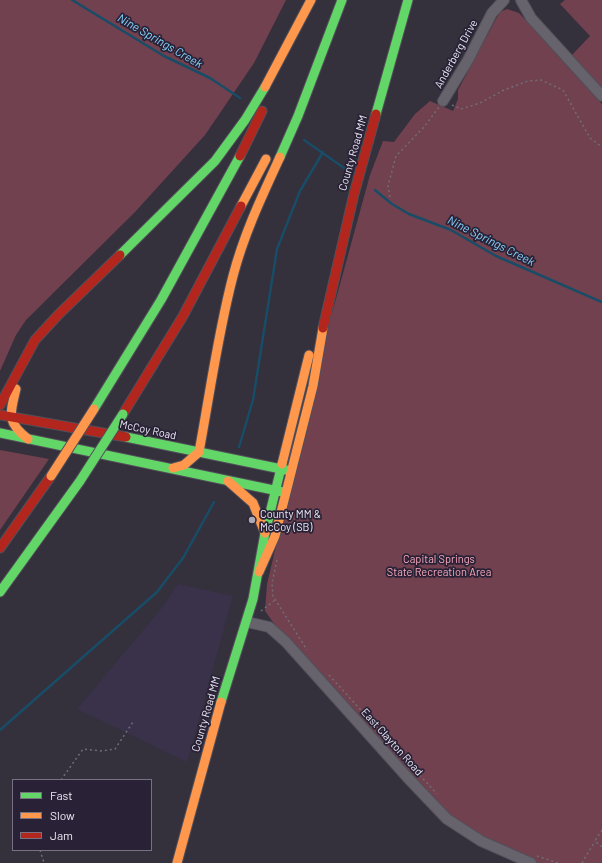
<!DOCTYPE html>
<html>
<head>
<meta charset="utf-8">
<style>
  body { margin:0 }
  #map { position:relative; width:602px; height:863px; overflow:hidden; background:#34303c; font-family:Barlow,sans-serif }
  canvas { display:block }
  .legend { position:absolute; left:12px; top:779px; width:140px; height:72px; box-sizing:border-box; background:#292236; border:1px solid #777182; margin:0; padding:5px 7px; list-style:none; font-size:12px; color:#ece8f5 }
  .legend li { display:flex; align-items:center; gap:8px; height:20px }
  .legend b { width:20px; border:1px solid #777182 }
</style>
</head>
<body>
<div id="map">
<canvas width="602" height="863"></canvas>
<ul class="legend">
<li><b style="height:5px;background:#63d668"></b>Fast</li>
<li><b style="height:5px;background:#ff974d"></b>Slow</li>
<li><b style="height:5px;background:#b3261e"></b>Jam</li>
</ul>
</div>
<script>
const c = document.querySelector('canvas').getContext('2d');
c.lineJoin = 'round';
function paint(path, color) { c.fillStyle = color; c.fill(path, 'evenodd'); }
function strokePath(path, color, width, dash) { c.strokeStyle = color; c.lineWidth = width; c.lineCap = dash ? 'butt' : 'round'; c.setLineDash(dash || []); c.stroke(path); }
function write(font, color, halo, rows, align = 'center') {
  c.font = font + ' Barlow,sans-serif'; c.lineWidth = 3.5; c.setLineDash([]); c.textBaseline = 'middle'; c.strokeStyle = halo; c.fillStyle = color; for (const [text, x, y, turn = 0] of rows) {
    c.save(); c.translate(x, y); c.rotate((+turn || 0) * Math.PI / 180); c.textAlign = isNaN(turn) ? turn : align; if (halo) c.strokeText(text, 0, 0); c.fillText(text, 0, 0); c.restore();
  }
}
const built = new Path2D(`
  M178 584 233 596 187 762 77 709 161 609Z`);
const green = new Path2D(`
  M0 0H286L254 63 205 135 135 212 26 320 16 335 0 371Z
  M565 0H602V88L571 56 590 36 560 4Z
  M507 9 519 13 602 104V863H532L480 838 440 810 275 625 265 611 267 584 323 346 370 175 383 141 394 142 415 114 430 101 453 111 458 99V90L496 19 500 12Z
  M0 450 49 459 0 530Z`);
const stream = new Path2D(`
  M72 0 164 56 210 78 240 98
  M304 140 347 170
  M375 190 392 204 409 214 451 230 496 256 602 302
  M239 447 253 400 277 249 300 191 323 152
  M0 730 157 592 183 558 214 502`);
const path = new Path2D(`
  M452 105 461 109 480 103 504 90 528 81 541 80 563 90 590 138 602 147
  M390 197 388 186 396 156 424 127 439 107
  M277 560 272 583 273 596 307 650
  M261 611 275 600
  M329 675 437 794
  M61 780 83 749 102 751 115 749 133 722
  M602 830 595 841 602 847
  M40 850 44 863
  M537 856 558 863
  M582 863 595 841`);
const street = new Path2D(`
  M521 0 531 18 602 96
  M443 101 468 60 492 13 504 0
  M247 622 269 627 286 642 407 777 447 819 481 841 531 863`);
const fast = new Path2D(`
  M376 114 408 0
  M280 157 298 116 342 0
  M120 255 215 161 245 120 265 87
  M94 409 161 300 240 156
  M0 433 283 492
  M126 437 291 471
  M0 592 80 481
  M221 702 253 599 265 533 282 464`);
const slow = new Path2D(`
  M265 87 311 0
  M241 206 266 159
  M16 389C10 414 6 422 28 439
  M282 464 309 355
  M173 468 184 465 199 452C210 393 218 333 233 276 244 234 262 196 280 157
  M228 481 253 503 265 533
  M259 572 275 536 313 386 323 328
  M177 863 221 702`);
const jam = new Path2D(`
  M240 156 262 111
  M323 328 354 194 376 114
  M0 405 35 340 59 314 120 255
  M123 414 183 316 241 206
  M0 415 126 437
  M0 548 51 476`);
const fastBridge = new Path2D(`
  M80 481 123 414`);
const slowBridge = new Path2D(`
  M51 476 94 409`);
const markers = [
  [252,520,4,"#aca8b4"]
];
const streetNames = [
  ["Anderberg Drive",456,54,-61],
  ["County Road MM",353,153,-74],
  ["McCoy Road",148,430,12],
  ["County Road MM",206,714,-74],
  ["East Clayton Road",392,742,48]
];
const poiNames = [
  ["County MM &",260,514],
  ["McCoy (SB)",260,527]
];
const parkNames = [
  ["Capital Springs",439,559],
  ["State Recreation Area",439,572]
];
const waterNames = [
  ["Nine Springs Creek",160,41,30],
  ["Nine Springs Creek",491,241,27]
];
paint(built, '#3a324a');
paint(green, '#72414f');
strokePath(stream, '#194c66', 2.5);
strokePath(street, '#524f59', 12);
strokePath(fast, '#524f59', 11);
strokePath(slow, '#524f59', 11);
strokePath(jam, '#524f59', 11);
strokePath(path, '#706d76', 1.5, [2, 3]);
strokePath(street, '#66636c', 10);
strokePath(fast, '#63d668', 9);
strokePath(slow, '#ff974d', 9);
strokePath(jam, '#b3261e', 9);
strokePath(fastBridge, '#524f59', 11, []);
strokePath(slowBridge, '#524f59', 11, []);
strokePath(fastBridge, '#63d668', 9);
strokePath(slowBridge, '#ff974d', 9);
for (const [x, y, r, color] of markers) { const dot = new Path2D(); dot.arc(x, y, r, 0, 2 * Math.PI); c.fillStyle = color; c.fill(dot); strokePath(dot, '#292236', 1.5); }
write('11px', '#ece8f5', '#292236', streetNames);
write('11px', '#ece8f5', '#292236', poiNames, 'left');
write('11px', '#f9a9bc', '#292236', parkNames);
write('italic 12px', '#86d3fe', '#292236', waterNames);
</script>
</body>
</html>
